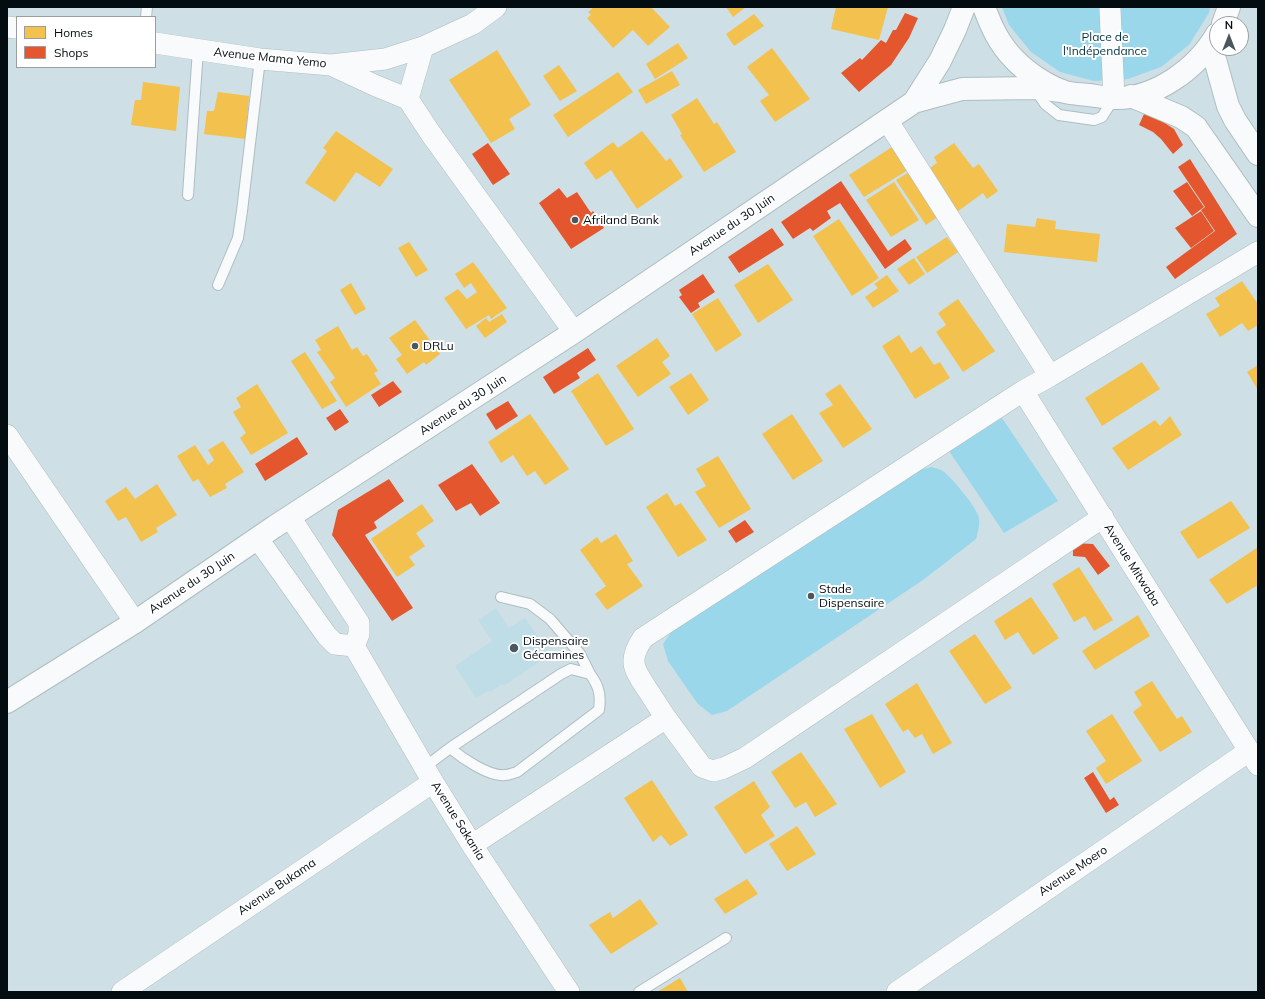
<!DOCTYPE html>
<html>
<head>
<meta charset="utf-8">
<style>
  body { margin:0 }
  #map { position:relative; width:1265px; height:999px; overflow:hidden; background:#cee0e6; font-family:Mulish,sans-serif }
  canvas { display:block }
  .frame { position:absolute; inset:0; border:8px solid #030d11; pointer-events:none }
  .legend { position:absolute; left:16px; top:16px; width:140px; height:52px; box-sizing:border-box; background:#fff; border:1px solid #9a9ea0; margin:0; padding:5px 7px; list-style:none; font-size:12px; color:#030d11 }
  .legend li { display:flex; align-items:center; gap:8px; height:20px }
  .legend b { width:20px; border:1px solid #9a9ea0 }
  .north { position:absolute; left:1209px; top:16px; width:40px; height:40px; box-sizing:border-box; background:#fff; border:1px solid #9a9ea0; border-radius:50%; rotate:0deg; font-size:11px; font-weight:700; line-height:16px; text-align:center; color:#030d11 }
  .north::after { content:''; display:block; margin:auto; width:14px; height:18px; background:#4a575c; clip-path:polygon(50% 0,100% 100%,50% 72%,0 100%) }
</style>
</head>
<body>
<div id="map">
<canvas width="1265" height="999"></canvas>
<div class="frame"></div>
<ul class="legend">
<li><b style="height:11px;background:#f2c14e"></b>Homes</li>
<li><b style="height:11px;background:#e4572e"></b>Shops</li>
</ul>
<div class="north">N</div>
</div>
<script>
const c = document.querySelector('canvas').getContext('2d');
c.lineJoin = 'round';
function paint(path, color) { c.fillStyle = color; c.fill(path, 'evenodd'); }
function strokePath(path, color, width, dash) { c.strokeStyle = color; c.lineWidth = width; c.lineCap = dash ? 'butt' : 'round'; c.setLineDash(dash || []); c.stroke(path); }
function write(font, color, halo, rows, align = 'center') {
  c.font = font + ' Mulish,sans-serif'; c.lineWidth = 4; c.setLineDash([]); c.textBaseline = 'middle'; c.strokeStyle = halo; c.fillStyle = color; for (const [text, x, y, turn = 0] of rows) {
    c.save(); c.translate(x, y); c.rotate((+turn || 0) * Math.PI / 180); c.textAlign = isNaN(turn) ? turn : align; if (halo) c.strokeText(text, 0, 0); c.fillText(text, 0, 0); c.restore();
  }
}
const built = new Path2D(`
  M496 608 509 628 525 618 550 654 504 686 502 684 490 692 489 690 476 698 455 666 492 641 478 620Z`);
const green = new Path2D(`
  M1002 7H1210L1209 13 1189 45 1161 67 1128 79 1094 81 1060 72 1031 52 1009 25Z
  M1002 418 1058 501 1004 533 949 451Z
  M931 467C935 468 940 469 943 471 952 478 976 506 979 518 980 525 978 532 976 539L923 580 727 711 712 715 698 704 688 690 668 661 663 644 674 628 916 471Z`);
const homes = new Path2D(`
  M591 7H651L670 27 648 46 633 30 613 48 587 18 591 15 588 12 592 9Z
  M726 7H746L733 17Z
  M836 7H888L879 40 831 29Z
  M754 14 764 26 734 46 726 34Z
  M678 43 688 58 655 79 646 64Z
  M772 48 810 99 775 122 760 101 769 95 747 67Z
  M497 50 531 105 509 119 515 129 491 143 449 80Z
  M559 65 577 91 560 101 543 76Z
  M672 71 680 85 646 104 638 90Z
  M618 72 633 92 568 137 553 115Z
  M143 82 180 87 176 131 131 125 135 100H141Z
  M218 92 249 96 246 139 204 134 207 111H214Z
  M697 98 714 124 717 122 736 152 704 172 680 135 682 134 671 115Z
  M336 131 393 169 380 187 356 172 335 202 305 183 327 151 323 148Z
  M642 131 666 161 670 158 683 177 637 209 611 170 596 180 584 163 613 142 618 148Z
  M954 143 973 168 979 164 998 191 987 199 983 193 954 214 924 172 937 163 934 157Z
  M892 147 908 170 864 197 849 175Z
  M911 171 939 216 926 225 896 180Z
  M894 182 919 220 891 237 866 200Z
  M1037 218 1056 221 1055 229 1100 234 1097 262 1004 252 1007 224 1035 227Z
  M839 219 879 278 852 296 813 236Z
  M947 237 958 252 927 273 916 257Z
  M409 242 428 270 416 277 398 248Z
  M914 258 925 274 909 285 897 269Z
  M473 262 507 308 491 319 489 315 466 329 444 298 458 289 467 299 477 292 471 283 464 288 455 274Z
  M768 264 793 300 758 323 734 285Z
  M887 275 899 291 873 308 865 297 878 288 874 284Z
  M1242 281 1258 304V325L1248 331 1242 323 1220 337 1206 314 1220 306 1215 298Z
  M351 283 366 309 355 315 340 290Z
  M718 298 742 335 716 352 692 314Z
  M958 299 995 351 963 372 936 332 946 325 938 313Z
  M502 314 507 322 485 338 476 326 486 318 489 322Z
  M415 320 440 354 426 365 424 362 407 374 396 359 402 355 389 338Z
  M338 326 352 350 357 347 363 356 367 354 378 371 374 373 381 384 346 407 330 382 335 378 317 352 321 350 315 340Z
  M899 335 911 353 921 346 934 365 940 362 950 378 915 399 882 346Z
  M657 338 670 356 662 362 671 374 638 397 616 366Z
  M305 352 337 401 322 409 291 361Z
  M1142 362 1160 389 1102 426 1085 398Z
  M1258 365V390L1247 372Z
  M598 373 634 429 606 446 571 391Z
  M691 373 709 400 688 415 669 387Z
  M257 384 288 433 251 455 240 438 246 433 233 412 241 407 236 398Z
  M840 384 872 429 843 448 819 413 833 405 825 394Z
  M530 414 569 469 545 485 535 471 527 476 513 455 501 463 488 442Z
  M792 414 823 461 793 480 762 434Z
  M1170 416 1182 435 1128 470 1112 448 1155 420 1160 426Z
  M223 441 244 472 225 484 227 488 210 497 198 479 193 482 177 456 195 445 208 465 214 460 208 450Z
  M718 456 751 509 719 528 695 492 706 486 696 469Z
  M157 484 177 515 156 528 158 532 141 542 126 517 118 521 105 501 126 487 135 499Z
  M667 493 675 506 681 503 707 540 678 557 646 507Z
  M1231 501 1250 528 1198 559 1180 532Z
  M422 504 434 521 416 533 425 546 409 557 415 565 397 577 371 539Z
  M616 534 633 561 627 564 643 586 607 610 595 594 606 586 580 550 597 537 601 543Z
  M1258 547V585L1227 604 1209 580Z
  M1079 567 1113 620 1094 631 1085 616 1074 622 1052 584Z
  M1031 597 1059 638 1033 655 1018 632 1005 640 994 621Z
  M1138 615 1150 636 1095 670 1082 651Z
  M975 634 1012 688 985 704 949 651Z
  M1152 681 1177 719 1182 716 1192 732 1160 752 1133 712 1142 705 1134 692Z
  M917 683 952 743 933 754 922 734 915 738 908 729 903 732 885 704Z
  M872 714 906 772 880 788 844 729Z
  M1112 714 1142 761 1106 784 1096 768 1106 761 1086 731Z
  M801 752 837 804 815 817 806 802 795 808 771 772Z
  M652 780 688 835 670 846 661 835 653 842 624 798Z
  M754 781 770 807 761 815 775 836 745 854 714 807Z
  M797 826 816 854 787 871 769 844Z
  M747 879 758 894 725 914 714 899Z
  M640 899 658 924 611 954 589 925 610 912 613 918Z
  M680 978 688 992H657Z`);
const shops = new Path2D(`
  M905 13 918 18 909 38 891 65 859 92 841 73 860 58 862 60 881 40 886 43 893 30H896Z
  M1144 114 1160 120 1174 129 1183 145 1173 154 1161 139 1153 132 1139 125Z
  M488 143 510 174 493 185 472 154Z
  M1190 159 1237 234 1175 279 1166 267 1215 231 1201 210 1205 207 1178 167Z
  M841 181 888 251 905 239 912 249 885 269 840 203 827 211 831 218 813 231 810 228 793 239 781 222Z
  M1187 182 1204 207 1192 216 1173 191Z
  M559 188 567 198 577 192 591 213 593 211 604 228 571 249 539 203Z
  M1201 211 1214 231 1191 248 1175 228Z
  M772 228 784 245 739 273 728 257Z
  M703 274 715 292 698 303 700 307 691 313 679 297 682 295 679 290Z
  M588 348 596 360 577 373 580 378 554 394 543 377Z
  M393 381 402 392 379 407 371 395Z
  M508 401 518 416 496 430 486 414Z
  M340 409 349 422 335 431 326 418Z
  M297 437 308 454 265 481 255 464Z
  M472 464 500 503 480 516 471 503 456 511 438 485Z
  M389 479 404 501 374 522 377 528 365 535 413 608 392 621 332 535 338 510Z
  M745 520 754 532 736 543 728 531Z
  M1073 543 1093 544 1110 566 1098 575 1085 557 1073 556Z
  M1093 772 1110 800 1114 797 1119 805 1106 813 1084 778Z`);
const lane = new Path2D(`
  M146 17 147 7
  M1035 89 1045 104 1059 115 1094 120 1102 117 1114 98
  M188 195 198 49
  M218 285 238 238 242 211 260 59
  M501 597 530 604 550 619 580 654 590 674
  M425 767 450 748 561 674 571 669 590 674C599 686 601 695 599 710L517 772C513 773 509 775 505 775 489 777 462 758 450 748
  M639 992 726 938`);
const street = new Path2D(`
  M1110 9 1114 98
  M7 27 17 28
  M155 43 260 59 331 65 385 59 423 47 473 24 496 7
  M331 65 374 85 408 99 431 134 574 332
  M408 99 423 47
  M887 120 1050 376
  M1023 391 1258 765
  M7 435 135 622
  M290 517 359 623V634L354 646
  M258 539 327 636 335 644 354 646
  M354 646 433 782 472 845 569 992
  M666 718C659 708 653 698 647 689 633 668 628 660 643 638L1023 391 1050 376 1258 252
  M472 845 666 718 702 767 713 771 724 768 745 758 1103 517
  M122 992 433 782
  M897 992 1249 751`);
const secondary = new Path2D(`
  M914 102 940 61 955 30 964 7
  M7 702 135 622 274 527 574 332 914 102 962 89 1034 88 1061 91`);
const highway = new Path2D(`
  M984 7C991 26 999 44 1014 59 1026 72 1047 86 1065 92 1072 94 1081 94 1089 95 1097 96 1105 98 1113 98 1154 100 1197 69 1217 34
  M1223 24 1229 7
  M1211 45 1228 106 1235 120 1258 154
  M1131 96 1181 117 1196 127 1258 216`);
const markers = [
  [575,220,4,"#4a575c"],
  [415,346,4,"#4a575c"],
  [811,596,4,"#4a575c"],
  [514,648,5,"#4a575c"]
];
const parkNames = [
  ["Place de",1105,37],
  ["l'Indépendance",1105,51]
];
const streetNames = [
  ["Avenue Mama Yemo",270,58,6],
  ["Avenue du 30 Juin",732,225,-34],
  ["Avenue du 30 Juin",463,405,-33],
  ["Avenue Mitwaba",1132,565,58],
  ["Avenue du 30 Juin",192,583,-34],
  ["Avenue Sakania",458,821,58],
  ["Avenue Moero",1073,871,-34],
  ["Avenue Bukama",277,887,-34]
];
const poiNames = [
  ["Afriland Bank",583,220],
  ["DRLu",423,346],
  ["Stade",819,589],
  ["Dispensaire",819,603],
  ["Dispensaire",523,641],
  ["Gécamines",523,655]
];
paint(built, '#bedde7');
paint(green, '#9ad7ea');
paint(homes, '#f2c14e');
paint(shops, '#e4572e');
strokePath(lane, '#aebdc1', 12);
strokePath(street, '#aebdc1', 22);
strokePath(secondary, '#aebdc1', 24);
strokePath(highway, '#aebdc1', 24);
strokePath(lane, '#f8fafb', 10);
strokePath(street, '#f8fafb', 21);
strokePath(secondary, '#f8fafb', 22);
strokePath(highway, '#f8fafb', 22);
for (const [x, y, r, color] of markers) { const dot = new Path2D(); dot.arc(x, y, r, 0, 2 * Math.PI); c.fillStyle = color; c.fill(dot); strokePath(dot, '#fff', 1.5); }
write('12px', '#003441', '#fff', parkNames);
write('12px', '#030d11', '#fff', streetNames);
write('12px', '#030d11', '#fff', poiNames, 'left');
</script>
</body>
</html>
